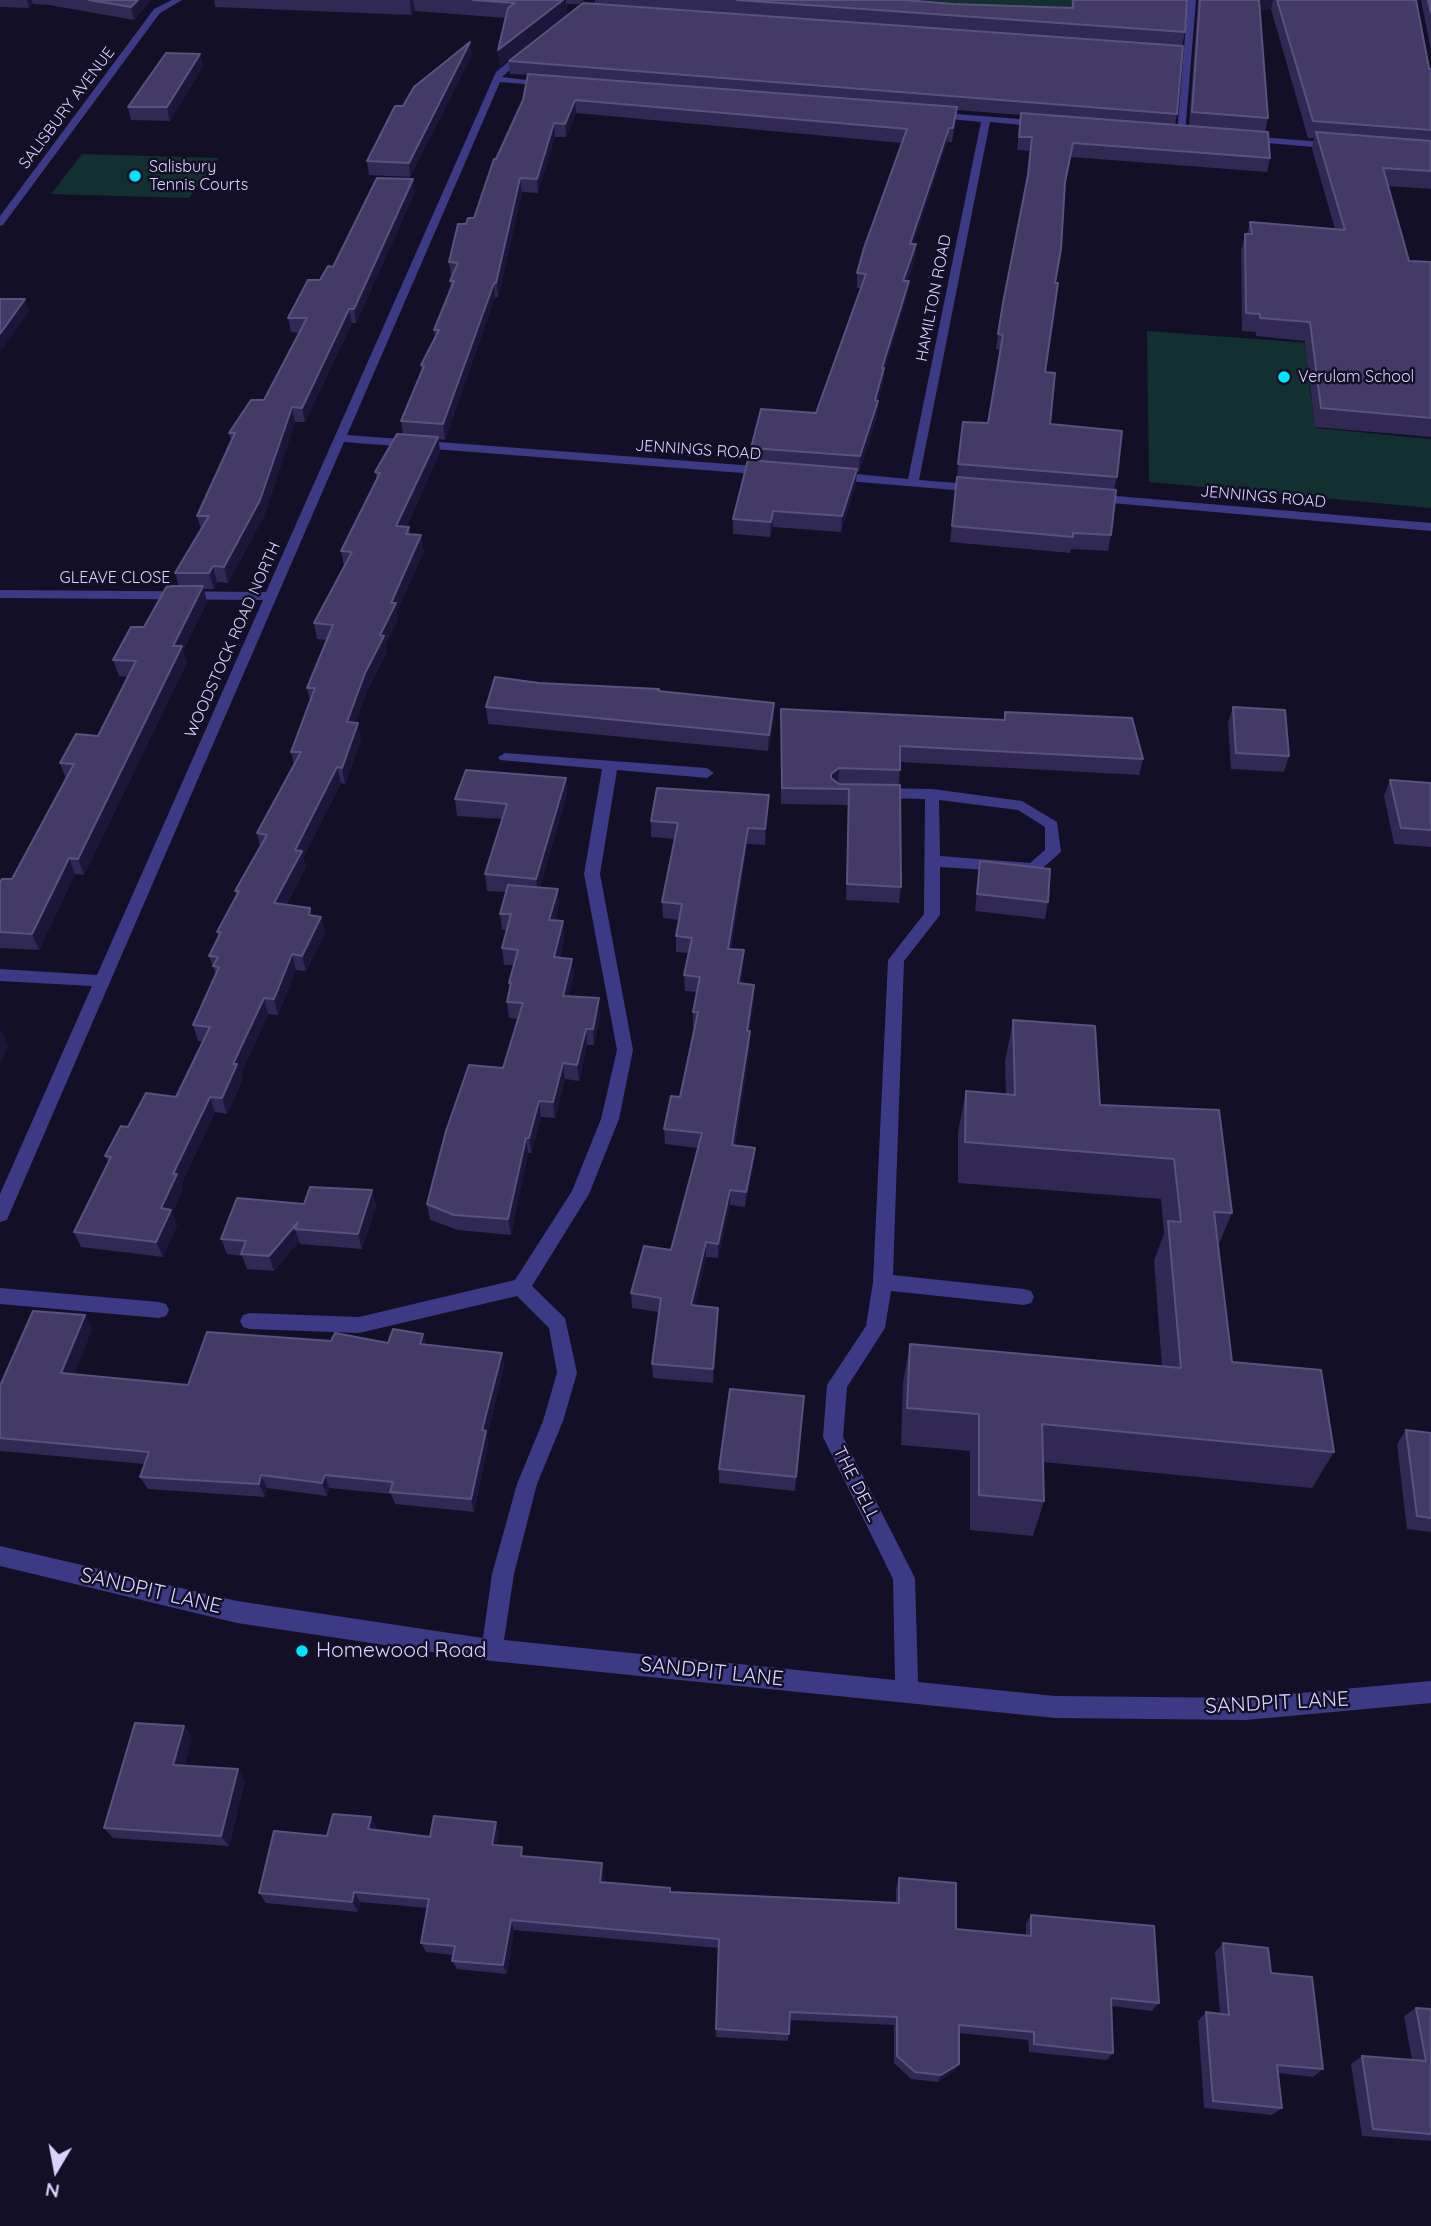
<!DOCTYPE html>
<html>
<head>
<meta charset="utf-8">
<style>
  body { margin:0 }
  #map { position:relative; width:1431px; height:2226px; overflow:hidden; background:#130f26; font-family:Quicksand,sans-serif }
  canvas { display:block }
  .north { position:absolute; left:21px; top:2135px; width:70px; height:70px; -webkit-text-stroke:5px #130f26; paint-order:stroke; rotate:190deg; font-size:19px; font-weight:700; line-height:28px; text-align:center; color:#d9d4ff }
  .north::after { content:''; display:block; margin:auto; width:24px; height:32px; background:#d9d4ff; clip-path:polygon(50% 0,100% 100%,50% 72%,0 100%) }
</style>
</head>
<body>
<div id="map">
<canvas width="1431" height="2226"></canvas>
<div class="north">N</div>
</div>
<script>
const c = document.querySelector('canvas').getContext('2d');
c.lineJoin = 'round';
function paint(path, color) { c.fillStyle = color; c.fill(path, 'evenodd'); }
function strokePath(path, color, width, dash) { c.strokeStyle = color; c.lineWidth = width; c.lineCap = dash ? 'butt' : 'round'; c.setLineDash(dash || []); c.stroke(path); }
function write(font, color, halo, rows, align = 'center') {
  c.font = font + ' Quicksand,sans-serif'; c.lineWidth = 5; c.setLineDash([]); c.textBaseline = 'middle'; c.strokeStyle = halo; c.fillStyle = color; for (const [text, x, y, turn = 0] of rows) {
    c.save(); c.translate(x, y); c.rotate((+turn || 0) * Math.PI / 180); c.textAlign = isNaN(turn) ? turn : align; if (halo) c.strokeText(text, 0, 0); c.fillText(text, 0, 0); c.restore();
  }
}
const green = new Path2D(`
  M919 0H1071L1072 12Z
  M82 154 219 158 189 198 51 194Z
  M1147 331 1419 351 1430 396 1309 384 1316 428 1431 439V508L1149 482Z`);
const minor = new Path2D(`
  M172 0H182L160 13 3 225 0 226V216L154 9Z
  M1188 0H1196L1185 134 1181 137 1177 134Z
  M523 50 530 52 502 77 552 83 548 86 500 82 347 435 768 467 774 471 768 475 344 442 9 1215 7 1220 0 1222V1194L92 986 0 981V969L97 975 263 600 0 598V590L266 592 496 72Z
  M932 112 1044 121 1048 124 1044 127 990 122 919 480 982 485V491L978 492 835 480 829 476 835 472 908 479 981 122 929 117Z
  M1246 136 1337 143 1341 146 1337 149 1243 141 1242 139Z
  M1093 494 1431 523V531L1089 501 1087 498Z
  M505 753 707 768 714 773 707 778 617 770 600 874 633 1050 619 1119 589 1194 532 1286 565 1318 577 1373 563 1421 537 1484 514 1574 504 1640 895 1680 893 1579 823 1437 827 1385 866 1326 873 1282 888 960 924 914 925 799 876 798 869 793 876 788 932 789 1022 801 1057 822 1061 852 1038 872 1033 873 940 867V915L904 961 893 1275 1024 1289 1031 1291 1034 1297 1031 1303 1024 1305 891 1291 885 1328 847 1387 843 1437 915 1578 918 1682 1055 1696 1246 1698 1431 1681V1703L1246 1720 1055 1718 492 1661 237 1623 0 1566V1546L237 1601 483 1638 492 1574 517 1484 543 1421 557 1373 549 1328 517 1296 359 1333 250 1329 243 1327 240 1321 243 1315 250 1313 359 1317 515 1280 572 1191 601 1119 617 1050 584 874 602 769 500 760 498 757ZM939 800 1018 810 1045 827V850L1030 863 940 856Z
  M0 1288 159 1302 166 1304 169 1310 166 1316 159 1318 0 1304Z`);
const wall = new Path2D(`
  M0 0H151L134 20 49 5 33 4 29 8 0 7Z
  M214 0H584L579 4H567V13L500 66 498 50 506 18 415 11 411 15 215 7Z
  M595 0H905L954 4 1071 8V0H1187L1185 32 1182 46 1177 114 1175 125 1189 126 1198 0H1416L1429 68 1431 70V189L1388 186 1409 261 1431 262V437L1315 427 1305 341 1256 336V332L1242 331 1241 251 1245 234H1247L1250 222 1335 229 1312 149 1314 138H1308L1271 9 1260 11 1268 118 1265 132 1270 158 1267 172 1071 157 1064 189 1045 372 1050 424 1117 477 1114 490 1111 535 1108 551 1071 549 1070 553 950 542 963 422 988 423 1001 350 996 349 998 334 1027 180 1030 151 1017 150 1021 115 957 110 952 142H947L913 244H916L915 259 907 281H909L907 296 884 371 883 384 878 402 877 416 859 472 856 471V484L841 532 773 527 770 537 733 534V519L751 461V448L816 413 861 288H857V273L902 143 576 113 566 137H555L538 193 522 192 498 297H495L445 440 439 439 440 452 406 527H409L410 534 424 551 397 611 398 619 385 645 387 651 368 689 355 723 361 739 345 784 341 783 303 858 306 867 286 905 312 916 321 917 325 933 306 971 296 970 278 1015 268 1014 241 1074 243 1079 227 1114 215 1112 181 1185 183 1189 172 1213 177 1225 163 1257 81 1247 74 1232 108 1162 105 1156 128 1127 176 1097 203 1041H198L193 1025 216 975 209 956 218 937 217 932 237 895 235 891 260 846 257 833 294 765 291 752 310 700 307 688 327 640 317 639 314 623 344 566 341 551 377 479 375 472 403 434 401 421 422 371 421 365 435 337 434 330 451 288 450 281 452 277H451L449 262 466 224 474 218 496 159 523 100 528 75 510 74 509 61 595 3Z
  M1421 0H1431V51Z
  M200 54 203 66 170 121 131 120 128 107Z
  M472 55 410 177 369 175 367 161 403 106Z
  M415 192 356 323H352L305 422H295L264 516 228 583 217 582 214 589H203L207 602 183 651 187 662 84 875 75 874 39 950 0 948V882L12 879 66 779 60 763 98 736 128 677 119 676 113 660 144 627 179 586 175 573 201 529 197 516 231 441 229 433 264 400 299 333 291 332 288 318 320 280 333 267Z
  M539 683 659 691 774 719 768 751 488 724 486 707Z
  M1233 707 1289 756 1284 772 1231 769 1228 723Z
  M781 709 1004 720 1005 712 1143 759 1139 775 900 762 899 785 901 887 899 903 846 900 848 805 781 804Z
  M566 778 567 794 540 887 559 905 555 921H563L564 938 560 957 574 975 568 996 600 1014 594 1045H587L579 1081 565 1079 555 1118 541 1117 531 1153H528L511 1235 458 1230 430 1220 427 1204 503 1068 518 1019 509 1018 507 1002 510 990 509 983 514 965H504L502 948 507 930H502L500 914 506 892 487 891 485 874 502 819 457 816 455 799Z
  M1390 780 1431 783V847L1394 844 1384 796Z
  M769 795 765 845 747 844 731 949 744 950 743 966 741 983 754 985V1000L749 1031H750V1047L735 1145 755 1148 754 1163 745 1207 730 1205 718 1258 706 1257 695 1306 718 1323 713 1383 653 1378 652 1364 659 1312 632 1308 631 1293 671 1250 698 1148 665 1144 664 1129 680 1097 695 1027H693V1012L697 992 685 991 684 975 689 953 676 952V936L679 920 663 918 662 902 675 839 651 837V821Z
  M980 861 1048 902 1045 919 975 911Z
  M1013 1020 1100 1105 1219 1110 1232 1213 1218 1246 1232 1362 1334 1452 1312 1488 1043 1462 1044 1501 1033 1536 970 1530V1451L901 1445 903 1382 910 1344 1162 1367 1154 1261 1164 1233 1161 1199 958 1183V1132L966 1091 1006 1094 1005 1062Z
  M372 1190 376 1206 362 1249 300 1244 299 1241 274 1271 247 1269 242 1256 227 1254 221 1239Z
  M92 1329 74 1374 188 1385 331 1341 388 1343 423 1334 426 1344 502 1353 504 1366 487 1436 488 1444 474 1512 395 1504 391 1494 329 1488 327 1496 267 1488 265 1497 148 1489 140 1477 145 1464 0 1451V1386Z
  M804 1396 795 1491 719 1483V1469Z
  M1406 1430 1431 1433V1532L1407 1529 1397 1444Z
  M184 1726 192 1738 184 1766 245 1780 229 1846 113 1838 104 1828Z
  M371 1817 376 1827 375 1830 430 1837 499 1832 497 1845 525 1856 604 1873 603 1882 670 1888 671 1892 896 1903V1888L899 1878 956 1929 1026 1935V1924L1031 1915 1159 2003 1152 2011 1111 2006 1113 2053 1107 2060 1029 2052 1028 2040 959 2033 955 2071 938 2082 911 2079 894 2063V2025L789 2020 788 2041 716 2037 719 1948 514 1930 507 1974 457 1969 452 1961 453 1955 426 1952 421 1943 428 1908 360 1902 358 1912 266 1903 259 1893 327 1836Z
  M1223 1943 1271 1973 1323 2069 1313 2077 1278 2073 1282 2108 1272 2115 1204 2108 1198 2021 1206 2012 1220 2014 1215 1952Z
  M1416 2008 1431 2009V2141L1362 2136 1351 2064 1362 2056 1412 2060 1404 2016Z`);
const shadedWall = new Path2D(`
  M27 0H32L33 4 29 8Z
  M138 0H151L134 20 131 7Z
  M410 0H413L415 11 411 15Z
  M563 0H566L567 13 500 66 498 50Z
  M1258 0H1273L1271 9 1255 12Z
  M470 42 472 55 410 177 409 163Z
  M200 54 203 66 170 121 167 107Z
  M575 100 576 113 566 137 565 124Z
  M554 123 555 137 538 193 537 179Z
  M949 128 947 142 909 258 910 244Z
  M520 178 522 192 498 297 496 283Z
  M413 179 415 192 356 323 354 309Z
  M916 244 915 259 901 295 903 281Z
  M909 281 907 296 884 371 883 384 878 402 877 416 859 472 860 456 882 368Z
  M494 283 495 297 445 440 443 424Z
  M25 299 29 312 0 352V334Z
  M349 309 352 323 305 422 302 408Z
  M292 407 295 422 264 516 228 583 224 567Z
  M438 437 440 452 399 541 396 526Z
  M857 469 856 484 841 532 842 516Z
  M773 511V527L770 537 771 522Z
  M421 535 424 551 397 611 398 619 385 645 387 651 368 689 350 738 347 722 391 603Z
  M213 566 217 582 214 589 209 573Z
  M203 586 207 602 183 651 187 662 84 875 78 859 173 646Z
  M774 703V719L768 751 769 735Z
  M358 723 361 739 345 784 342 768Z
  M337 767 341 783 303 858 306 867 278 919 274 903 295 850Z
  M839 768 838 784 829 790 831 774Z
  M566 778 567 794 538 895 536 879Z
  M769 795 768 811 765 845V829Z
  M748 828 747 844 728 965V949Z
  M69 858 75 874 39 950 32 934Z
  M558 889 559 905 551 937 549 920Z
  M321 917 325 933 306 971 302 956Z
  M563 921 564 938 556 973 554 957Z
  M744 950 743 966 738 999V983Z
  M292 954 296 970 278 1015 274 999Z
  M572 959 574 975 565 1012 563 996Z
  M754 985V1000L746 1046 747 1031Z
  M264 998 268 1014 241 1074 243 1079 227 1114 222 1098 233 1064Z
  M599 998 600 1014 594 1045 593 1029Z
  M586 1029 587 1045 579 1081 577 1065Z
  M1 1030 9 1046 0 1063V1032Z
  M750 1031V1047L732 1160V1145Z
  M563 1063 565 1079 555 1118 553 1102Z
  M210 1097 215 1112 181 1185 183 1189 172 1213 177 1225 163 1257 156 1242 161 1208 173 1174Z
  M539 1101 541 1117 531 1153 529 1138Z
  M526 1138 528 1153 511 1235 508 1219Z
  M755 1148 754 1163 745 1207 746 1192Z
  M372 1190 376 1206 362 1249 358 1234Z
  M730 1190V1205L718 1258V1244Z
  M298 1222 295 1229 299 1241 274 1271 269 1256Z
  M706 1242V1257L692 1320 691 1305Z
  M718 1308V1323L713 1383V1369Z
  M85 1315 92 1329 69 1387 61 1373Z
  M423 1334 427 1348 420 1344Z
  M502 1353 504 1366 487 1436 488 1444 474 1512 471 1499 482 1430Z
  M261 1475 267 1488 265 1497 259 1484Z
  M325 1475 329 1488 327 1496 322 1483Z
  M184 1726 192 1738 181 1777 173 1765Z
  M238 1769 245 1780 229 1846 221 1836Z
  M371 1817 376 1827 373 1840 368 1829Z
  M496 1822 499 1832 495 1855 492 1845Z
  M602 1863 604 1873 602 1892 600 1882Z
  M354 1892 360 1902 358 1912 352 1902Z
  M511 1920 514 1930 507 1974 503 1965Z
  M959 2064 955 2071 938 2082 941 2075Z`);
const building = new Path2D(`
  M89 0H138L131 7Z
  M473 0H563L498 50 508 8 515 3Z
  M737 0H905L954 4 1073 8V0H1187L1185 32Z
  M1200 0H1259L1268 118 1192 112Z
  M1277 0H1416L1429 68 1431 70V130L1313 121Z
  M1428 0H1431V13Z
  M583 3 1183 46 1177 114 509 61Z
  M470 42 409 163 367 161 395 106H403L414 87Z
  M166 53 200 54 167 107H128Z
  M528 74 957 107 953 128H949L910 244H916L903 281H909L882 368H884L875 400 878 401 860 456 751 448 761 409 816 413 866 274 857 273 864 248 907 129 575 100 565 124 554 123 537 179 520 178 496 283H494L443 424 401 421 424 366 421 365 439 330H434L454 281H450L458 263 449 262 458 224H466L468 218H474L494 159H496L523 100Z
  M1021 113 1268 132 1270 158 1073 143 1065 182 1061 249 1055 283H1058L1045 372 1055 373 1050 424 1122 431 1117 477 958 464 963 422 988 423 1003 335 998 334 1003 303 1028 175 1032 137H1019Z
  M1316 132 1431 141V171L1383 168 1409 261 1431 262V418L1321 408 1310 322 1260 318V314L1246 313 1245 234H1252L1250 222 1345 230Z
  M377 178 413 179 354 309H349L302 408 292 407 260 500 224 567 213 566 209 573H175L209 516H197L235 433H229L251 400H264L307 318H288L308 280H320L328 266 333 267Z
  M0 299H25L0 334Z
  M397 434 438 437 396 526 409 527 406 534 421 535 391 603H396L380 635 384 636 365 673 347 722 358 723 342 768 337 767 295 850 302 851 274 903 310 908 309 915 321 917 302 956 292 954 274 999 264 998 233 1064H237L222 1098 210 1097 173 1174H177L161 1208 171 1210 156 1242 74 1232 111 1157 105 1156 121 1126 128 1127 146 1093 176 1097 210 1027 193 1025 219 967 213 966 218 957 209 956 221 932H217L239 891H235L267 835 257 833 301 752H291L315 688H307L333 625 314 623 352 552 341 551 380 473 375 472Z
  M748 460 857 469 842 516 773 511 771 522 733 519Z
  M957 477 1116 490 1111 535 1073 533V537L952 526Z
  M167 586H203L173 646H182L78 859 69 858 32 934 0 932V882L2 879H12L74 764 60 763 76 734 98 736 136 661 113 660 131 627H144Z
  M495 677 539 683 659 689 658 691 774 703 769 735 486 707Z
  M1233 707 1285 710 1289 756 1236 753Z
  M781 709 1005 720V712L1132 718 1143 759 900 746V770L839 768 831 774V778L839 784 900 785 901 887 847 884 849 789 782 788Z
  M466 770 566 778 536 879 485 874 507 804 455 799Z
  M1390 780 1431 783V830L1401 828Z
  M657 788 769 795 765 829 748 828 728 949 744 950 738 983 754 985 747 1031H750L732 1145 755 1148 746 1192 730 1190 718 1244 706 1242 691 1305 718 1308 713 1369 652 1364 661 1298 631 1293 644 1246 671 1250 702 1133 664 1129 671 1096 680 1097 698 1012H693L700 977 684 975 692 938 676 936 682 904 662 902 678 823 651 821Z
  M980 861 1050 869 1048 902 977 894Z
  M508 885 558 889 549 920 563 921 554 957 572 959 563 996 599 998 593 1029H586L577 1065 563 1063 553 1102 539 1101 529 1138H526L508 1219 454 1215 427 1204 446 1131 469 1065 503 1068 523 1003 507 1002 511 983H509L518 950 502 948 511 914H500Z
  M1013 1020 1095 1026 1100 1105 1219 1110 1232 1213 1214 1212 1232 1362 1321 1370 1334 1452 1042 1424 1044 1501 979 1495V1414L907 1408 910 1344 1181 1368 1168 1221 1181 1222 1174 1159 965 1142 966 1091 1015 1095Z
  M310 1187 372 1190 358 1234 295 1229 298 1222 269 1256 241 1254 246 1241 221 1239 237 1198 304 1204Z
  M33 1311 85 1315 61 1373 188 1385 207 1332 331 1341 335 1333 388 1343 393 1329 423 1334 420 1344 502 1353 482 1430 486 1431 471 1499 390 1492 393 1482 325 1475 322 1483 261 1475 259 1484 140 1477 149 1452 0 1438V1386Z
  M730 1389 804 1396 796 1477 719 1469Z
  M1406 1430 1431 1433V1518L1417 1516Z
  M135 1723 184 1726 173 1765 238 1769 221 1836 104 1828Z
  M333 1814 371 1817 368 1829 430 1837 434 1816 496 1822 492 1845 522 1847 521 1856 602 1863 600 1882 670 1888V1892L899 1903V1878L956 1883V1929L1031 1936V1915L1154 1926 1159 2003 1111 1998 1113 2053 1034 2044V2032L959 2025V2064L941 2075 915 2072 897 2056V2017L790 2012 789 2034 716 2029 719 1939 511 1920 503 1965 452 1961 455 1946 421 1943 429 1899 354 1892 352 1902 259 1893 274 1831 327 1836Z
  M1223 1943 1268 1948 1271 1973 1312 1977 1323 2069 1277 2065 1282 2108 1213 2101 1206 2012 1229 2015Z
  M1416 2008 1431 2009V2134L1373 2129 1362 2056 1426 2061Z`);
const markers = [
  [135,176,7,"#00e5ff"],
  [1284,377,7,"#00e5ff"],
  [302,1651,7,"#00e5ff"]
];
const farStreetnames = [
  ["SALISBURY AVENUE",67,108,-53],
  ["HAMILTON ROAD",934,298,-79],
  ["JENNINGS ROAD",698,450,4],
  ["JENNINGS ROAD",1263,497,5],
  ["GLEAVE CLOSE",115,578],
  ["WOODSTOCK ROAD NORTH",233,640,-66]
];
const farPoinames = [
  ["Salisbury",149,167],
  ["Tennis Courts",149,185],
  ["Verulam School",1298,377]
];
const streetNames = [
  ["THE DELL",856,1484,63]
];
const nearStreetnames = [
  ["SANDPIT LANE",151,1591,13],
  ["SANDPIT LANE",712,1672,6],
  ["SANDPIT LANE",1277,1703,-3]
];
const nearPoinames = [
  ["Homewood Road",316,1651]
];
paint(green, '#12302f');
paint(minor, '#3d3a85');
paint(wall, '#312854');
paint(shadedWall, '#1d163a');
paint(building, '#433a66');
strokePath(building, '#5a527e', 2);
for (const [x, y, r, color] of markers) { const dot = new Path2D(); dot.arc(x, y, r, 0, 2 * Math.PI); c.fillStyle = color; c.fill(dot); strokePath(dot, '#130f26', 2.5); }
write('16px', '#d9d4ff', '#130f26', farStreetnames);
write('16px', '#d9d4ff', '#130f26', farPoinames, 'left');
write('18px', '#d9d4ff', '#130f26', streetNames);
write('21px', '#d9d4ff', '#130f26', nearStreetnames);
write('21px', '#d9d4ff', '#130f26', nearPoinames, 'left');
</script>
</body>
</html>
